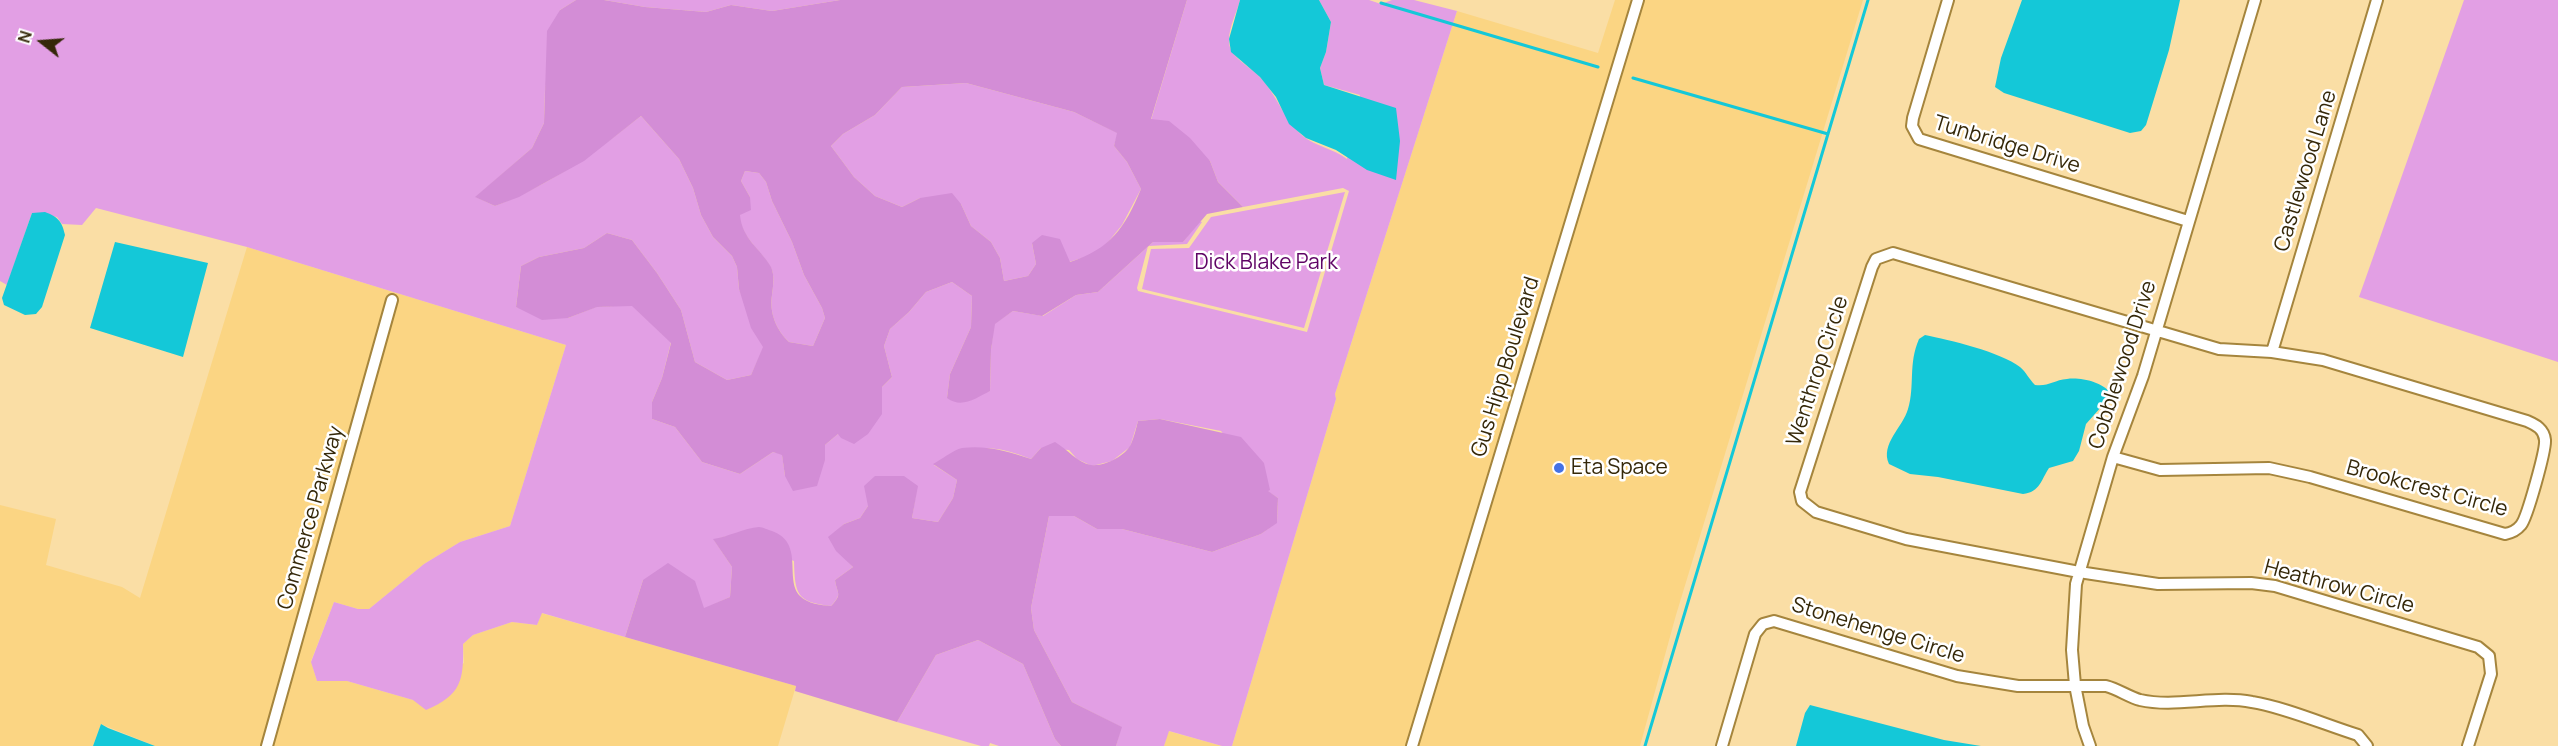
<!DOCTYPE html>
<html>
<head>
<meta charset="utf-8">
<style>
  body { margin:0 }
  #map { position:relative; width:2558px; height:746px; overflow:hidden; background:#fadea5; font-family:Manrope,sans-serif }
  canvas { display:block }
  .north { position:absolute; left:12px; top:12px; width:60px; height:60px; -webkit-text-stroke:4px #fff; paint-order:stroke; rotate:287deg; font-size:16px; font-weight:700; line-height:24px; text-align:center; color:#352809 }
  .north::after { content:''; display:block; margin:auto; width:21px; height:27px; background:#352809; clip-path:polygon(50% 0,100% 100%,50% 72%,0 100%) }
</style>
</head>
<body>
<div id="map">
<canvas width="2558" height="746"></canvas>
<div class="north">N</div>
</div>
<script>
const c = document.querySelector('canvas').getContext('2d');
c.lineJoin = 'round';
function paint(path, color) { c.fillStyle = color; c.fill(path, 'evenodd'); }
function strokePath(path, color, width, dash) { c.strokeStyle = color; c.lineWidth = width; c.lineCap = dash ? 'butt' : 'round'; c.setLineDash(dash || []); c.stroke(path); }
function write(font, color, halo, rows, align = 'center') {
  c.font = font + ' Manrope,sans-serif'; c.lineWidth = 5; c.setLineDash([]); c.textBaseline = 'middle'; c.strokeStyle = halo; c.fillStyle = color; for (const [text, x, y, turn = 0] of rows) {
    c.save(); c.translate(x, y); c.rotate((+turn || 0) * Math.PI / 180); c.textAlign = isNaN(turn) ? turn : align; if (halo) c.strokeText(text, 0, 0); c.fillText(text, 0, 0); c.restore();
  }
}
const built = new Path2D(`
  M1615 0H1632L1406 746H1232L1336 399 1335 394 1457 11 1598 53Z
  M1643 0H1863L1676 615 1640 746H1418Z
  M247 247 566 345 510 526 460 542 424 564 369 609H358L334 602 311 661 317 681H347L413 700 464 663 463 644 473 635 512 622 537 625 541 613 796 686 778 746H273L398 297 388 294 262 746H155L101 724 93 746H0V505L56 519 46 565 122 587 140 598Z
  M1168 731 1222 746H1164Z`);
const green = new Path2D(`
  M0 0H576L560 10 545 90 544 123 532 148 476 197 495 206C552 184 594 153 641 116L679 159 693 188 701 215 713 237 732 256 737 267 739 289 764 347 751 375 727 380 695 362 681 310 657 273 632 240 607 233 584 248 539 257 521 266 516 307 568 318 596 307 632 305 671 342 662 378 652 402V419L675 427 702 462 740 474 773 452 782 454 785 476 825 460V445L838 434 880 413 882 387 892 377 884 346 890 329 909 312 926 292 952 282 972 296 971 327 950 374 947 398 990 391 991 350 994 324 1013 311 1043 316 1076 295 1098 292 1153 242H1183L1199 221 1202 222 1187 244 1148 246 1137 288 1138 291 1307 332 1349 191 1343 188 1243 207 1218 182 1210 161 1151 120 1187 0H1240C1237 12 1229 27 1229 40 1228 57 1250 66 1260 77 1277 95 1284 120 1303 136 1315 146 1334 149 1347 159L1360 95 1324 85 1320 68 1326 52 1331 22 1319 0H1369L1381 4 1392 0H1414L1457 11 1335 394 1336 399 1232 746H1222L1169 731 1164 746H1116L1121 727 1072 702 1034 630 1031 608 1049 516H1074L1097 529H1122L1212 552 1261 534 1277 522 1278 498 1267 491 1221 431 1160 419 1138 421 1130 447 1112 461 1092 466 1077 459 1069 450 1041 448 1031 459C988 442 975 446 934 465L957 480 953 498 938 522 912 518 917 487 868 506 860 518 844 524 831 537 832 543 853 567 835 580C837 594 843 593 831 606 796 602 795 594 794 561L727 536 714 540 732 567 730 597 704 609 643 580 625 637 542 613 537 625 512 622 473 635 463 644C464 681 461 695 426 710L413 700 347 681H317L311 662 334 602 358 609H369L424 564 460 542 510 526 566 345 247 247 96 208 82 225 62 224 57 217 32 213 7 285 0 281Z
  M604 0H840L772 11 731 5 706 12 645 7Z
  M2464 0H2558V362L2359 297Z
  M966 83 1074 112 1118 133 1114 146 1127 162 1141 189 1122 225 1109 241 1095 254 1069 262 1032 243 1036 264 1028 276 1004 281 1000 258 991 242 971 226 961 204 920 198 902 207 875 196 854 177 831 146 843 134 875 115 902 87Z
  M745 171 759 173 766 182 772 201 792 242 804 275 822 308 825 318 813 346 789 342C777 331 769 313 772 295 773 287 775 275 771 268 760 248 742 239 739 215L745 211 750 197 741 181Z
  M1345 192 1304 328 1142 289 1151 249 1189 248 1211 217Z
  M978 640 1023 664 1055 739 1061 746H999L990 743 989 746H981L897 722 936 655Z`);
const forest = new Path2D(`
  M576 0H604L645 7 706 12 731 5 772 11 840 0H1187L1151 119 1169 121 1190 138 1210 161 1218 182 1243 207 1207 214 1183 242H1153L1098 292 1076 295 1042 316 1013 311 995 324 991 350 990 391C976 398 962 409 947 398L950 374 971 327 972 296 952 282 926 292 909 312 890 329 884 346 892 377 882 387V414L868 434 854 444 841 438 838 434 825 445V460L817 486 793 491 785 476 782 455 773 452 740 474 702 462 675 427 652 419V402L662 378 671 343 632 306 597 307 568 318 542 320 516 307 521 266 539 257 584 248 607 233 632 240 657 273 681 310 695 362 727 380 751 375 763 347 751 328 739 289 737 267 732 256 713 237 701 215 693 188 679 159 641 116 584 161 519 197 495 206 475 197 532 148 544 123 547 31 560 10ZM966 83 1074 112 1117 133 1114 146 1127 162 1141 189C1125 228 1110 249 1070 262L1060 239 1042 235 1032 243 1036 264 1028 276 1004 281 1000 258 991 242 971 226 961 204 952 193 920 198 902 207 875 196 854 177 831 146 843 134 875 115 902 87ZM745 171 759 173 766 182 772 201 792 242 804 275 822 308 825 318 813 346 789 342C777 331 769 313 772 295 773 287 775 275 771 267 760 248 742 239 740 215L751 210 750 197 741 181Z
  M1160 419 1241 437 1264 463 1270 490 1268 491 1278 498 1277 523 1261 534 1212 552 1122 529H1097L1074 516H1049L1031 608 1034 630 1072 702 1122 727 1116 746H1061L1055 739 1023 664 978 640 936 655 897 722 795 691 796 686 625 637 643 580 668 563 695 581 704 608 730 597 732 567 713 539C728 537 744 528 759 527 763 527 768 530 772 531 805 543 784 579 800 596 808 604 821 605 831 606 843 594 837 594 835 580L853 567 836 551 828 537 844 524 860 518 868 506 864 486 875 476H904L918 486 912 518 938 522 953 498 957 480 933 464C941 460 953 450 962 448 986 445 1008 451 1031 459L1041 448 1055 442C1067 449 1078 463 1091 465 1103 467 1126 456 1131 444 1134 437 1136 429 1138 421Z`);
const water = new Path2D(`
  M1240 0H1319L1331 22 1326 52 1320 68 1324 85 1396 108 1400 141 1396 180 1367 170 1336 150 1306 138 1289 124 1276 97 1260 77 1231 52 1229 39Z
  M2022 0H2180L2169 50 2146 125 2141 131 2130 133 2004 93 1995 87 2001 58Z
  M45 212C58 217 62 221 65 235L42 307 36 314 25 315 4 305 2 298 32 213Z
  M115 242 208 263 183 357 90 328Z
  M1925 335C1949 340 2001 352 2020 367 2026 372 2029 379 2035 385 2048 387 2054 380 2067 379 2080 377 2103 382 2110 393L2109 398 2086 424 2079 451 2073 461 2049 468C2041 480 2040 492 2023 494L1938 477 1910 474 1889 464C1880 444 1903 427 1908 409 1915 385 1908 364 1919 339Z
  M1810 705 1944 740 1981 746H1796L1805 713Z
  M101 724 108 728 155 746H93Z`);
const stream = new Path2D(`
  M1381 3 1598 67
  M1633 78 1828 134
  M1645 746 1868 0`);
const minor = new Path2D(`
  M1948 0 1913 118 1912 126 1919 139 2188 221
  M2272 352 2377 0
  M2113 457 2160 470 2269 468 2310 477 2505 534C2511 533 2517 530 2521 525 2527 518 2546 450 2545 440 2544 429 2536 425 2527 421L2323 360 2272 352 2219 349 1893 253 1876 259 1872 267 1800 492 1802 501 1816 512 1906 539 2079 572 2158 584 2251 583 2275 586 2478 647 2489 656 2491 674 2468 746
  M267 746 392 300
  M1412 746 1638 0
  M1722 746 1755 634 1763 624 1774 621 1957 676 2018 686H2106C2118 689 2129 697 2140 700 2176 708 2215 695 2252 702 2284 707 2326 725 2358 735L2367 746
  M2090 746 2083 726 2075 685 2072 650 2076 584 2113 457 2143 376 2255 0`);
const markers = [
  [1559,468,6,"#4572e4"]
];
const streetNames = [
  ["Tunbridge Drive",2007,145,17],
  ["Castlewood Lane",2306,171,-73],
  ["Cobblewood Drive",2123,365,-72],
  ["Gus Hipp Boulevard",1506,367,-73],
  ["Wenthrop Circle",1818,371,-72],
  ["Brookcrest Circle",2427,489,15],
  ["Commerce Parkway",311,518,-74],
  ["Heathrow Circle",2339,587,15],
  ["Stonehenge Circle",1878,631,17]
];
const parkNames = [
  ["Dick Blake Park",1266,263]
];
const poiNames = [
  ["Eta Space",1571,468]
];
paint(built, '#fbd583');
paint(green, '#e29fe4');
paint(forest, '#d38dd6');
paint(water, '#14c8d8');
strokePath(stream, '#14c8d8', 3);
strokePath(minor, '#a5853d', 14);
strokePath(minor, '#fff', 10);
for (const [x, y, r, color] of markers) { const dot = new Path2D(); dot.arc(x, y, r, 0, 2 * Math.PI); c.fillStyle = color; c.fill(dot); strokePath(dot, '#fff', 2); }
write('21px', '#352809', '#fff', streetNames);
write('21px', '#5f0465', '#fff', parkNames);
write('21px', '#352809', '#fff', poiNames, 'left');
</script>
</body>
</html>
